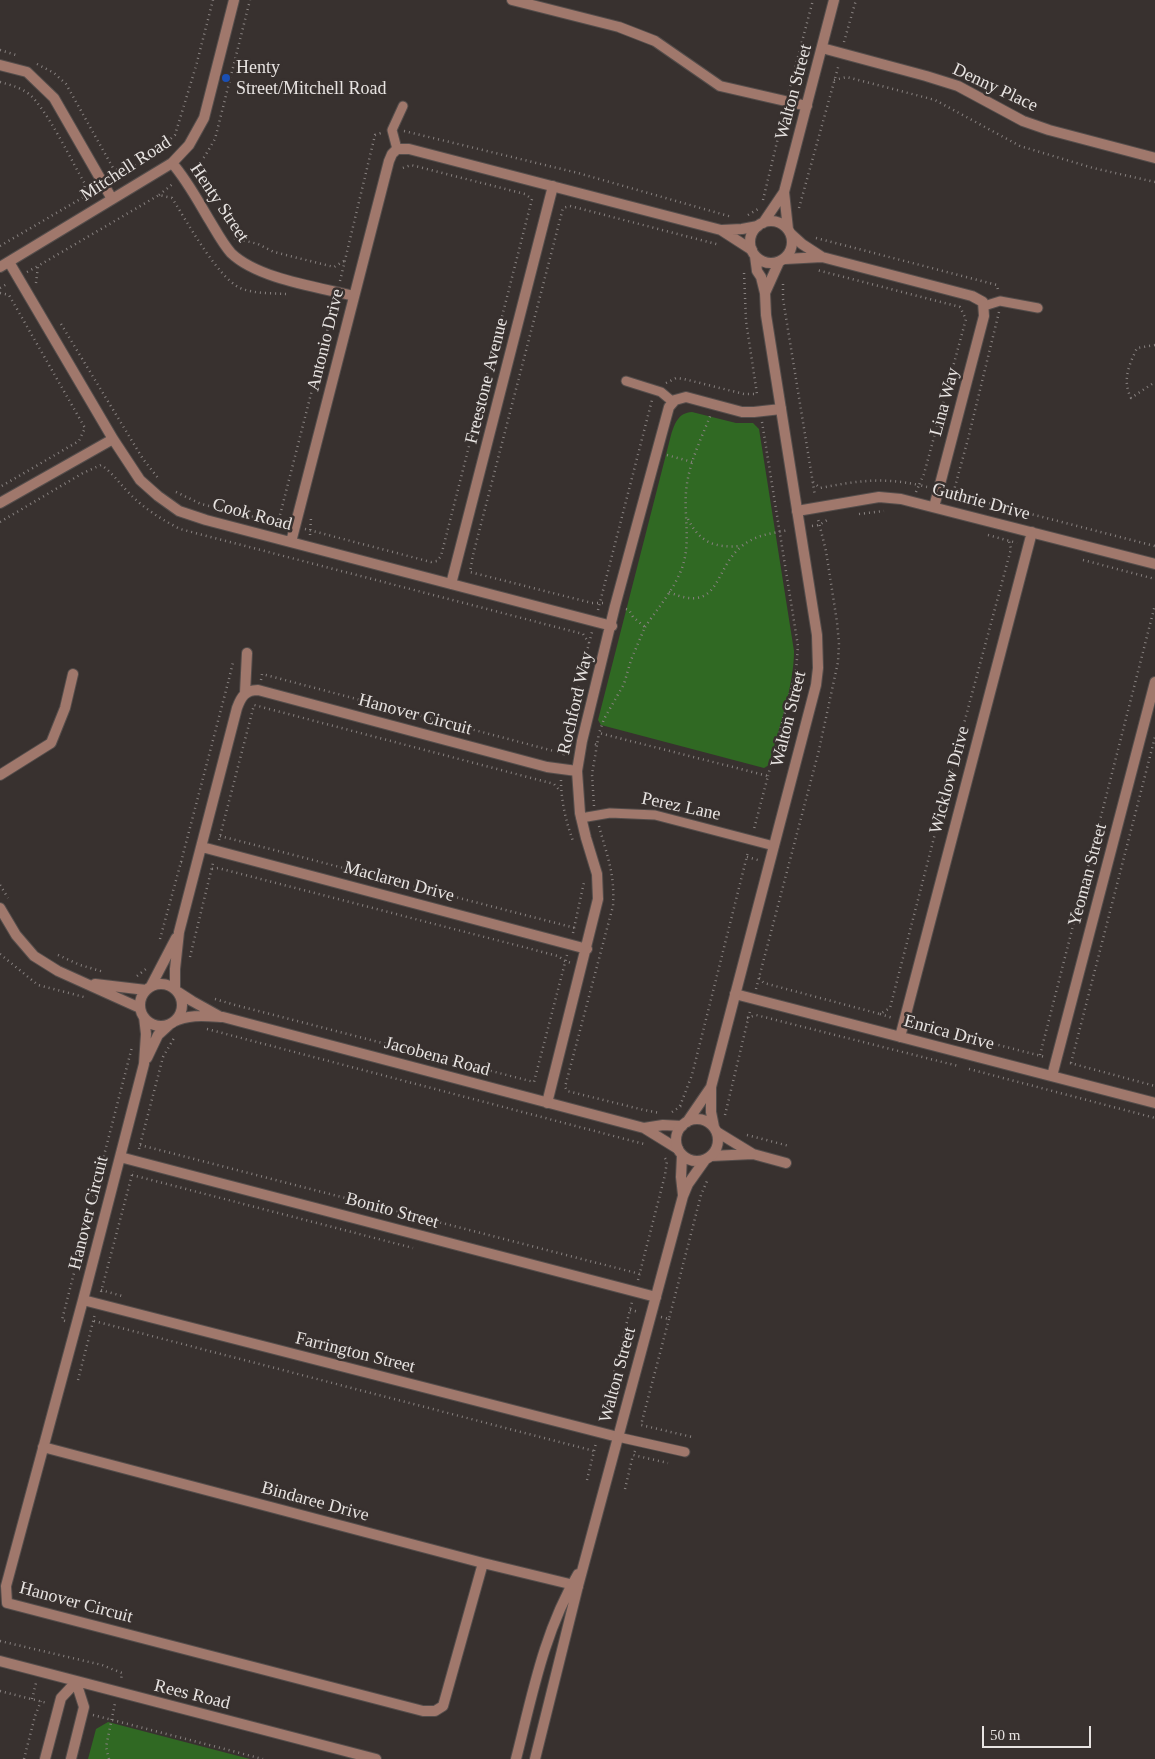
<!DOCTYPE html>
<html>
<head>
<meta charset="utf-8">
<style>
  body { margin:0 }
  #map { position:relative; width:1155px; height:1759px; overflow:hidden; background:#38312f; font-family:"Times New Roman",serif }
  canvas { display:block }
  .scale { position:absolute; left:982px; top:1726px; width:109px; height:22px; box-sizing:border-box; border:2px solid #e7e3e1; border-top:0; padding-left:6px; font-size:15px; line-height:18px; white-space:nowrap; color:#e7e3e1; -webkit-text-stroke:4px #38312f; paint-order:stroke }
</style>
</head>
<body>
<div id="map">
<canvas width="1155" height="1759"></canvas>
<div class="scale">50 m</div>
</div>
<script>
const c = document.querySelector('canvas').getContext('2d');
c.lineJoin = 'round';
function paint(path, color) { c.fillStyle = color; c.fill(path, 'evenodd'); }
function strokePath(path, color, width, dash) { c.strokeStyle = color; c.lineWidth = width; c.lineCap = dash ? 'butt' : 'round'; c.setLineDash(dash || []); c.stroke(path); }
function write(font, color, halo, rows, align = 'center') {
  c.font = font + ' "Times New Roman",serif'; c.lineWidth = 5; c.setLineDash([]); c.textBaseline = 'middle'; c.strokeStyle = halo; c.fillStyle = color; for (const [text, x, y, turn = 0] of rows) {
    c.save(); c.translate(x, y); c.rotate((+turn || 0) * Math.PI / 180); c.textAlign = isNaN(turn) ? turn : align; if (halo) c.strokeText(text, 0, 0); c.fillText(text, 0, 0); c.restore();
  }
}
const green = new Path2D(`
  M692 412 736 423H753L759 429 794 651C794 687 778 730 769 765L764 768 601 725 598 720 671 435C675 423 678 413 692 412Z
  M108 1722 250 1759H88L96 1729Z`);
const path = new Path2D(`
  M844 42 856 0
  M0 50 16 55
  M37 64 54 73 66 84 113 168 124 173
  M834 80 847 77 935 100 1020 146 1093 168 1155 182
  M0 82C10 85 20 87 29 94 47 109 72 162 85 184L83 197
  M789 91 813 0
  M404 131 578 173 732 217
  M196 175V167L205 156 215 139 250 0
  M114 179 151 156 175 135 196 66 213 0
  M159 195 174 183
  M763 200 784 113
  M799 208 839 64
  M748 215 758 209
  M234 238 258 244 274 252 334 267 344 261
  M816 238 997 285 998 290
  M0 246 94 191
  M27 272 38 266
  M340 281 375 135 381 133
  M36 283 38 266 159 195 172 198C186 220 218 278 240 288 254 294 272 293 287 294
  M783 284V299L815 496
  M0 288 7 284
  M0 293 9 295 85 428 79 441 0 487
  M999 312 968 439 953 494 1155 546
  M61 324 143 459 158 478
  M1155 345 1137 348C1129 365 1122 380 1131 398L1155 382
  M666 383 676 378 684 379 744 394H757L746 321 744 272
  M762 422 798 646 796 671 768 776
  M667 455 692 462
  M813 482 820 488C857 481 881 477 919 485L924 474 966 319 960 307 817 270
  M176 492 201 504 270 521 276 519
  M916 492 919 485 927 487
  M859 514 884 511
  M688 519C700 543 715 548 741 546
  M0 522 83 473 101 465C112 472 119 483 129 493 143 508 161 519 180 529L583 634 589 643 566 737 563 758
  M283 524 279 523 276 519 280 515 334 304
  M812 526 819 525 829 519
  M305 529 431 562 437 561 441 556 532 199 525 194 411 165 400 169
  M310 535 311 518
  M988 535 1017 543
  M1083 560 1155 579
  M669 592C721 615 713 569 742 546 755 535 773 533 789 530
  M603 603H592L470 572 473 555 563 208 570 206 720 245
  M626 609 629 610 633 617 645 627 631 660 624 684 604 719 599 733 768 776 754 829
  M598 610 652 400
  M645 627C657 609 674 590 682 568 691 543 684 517 686 492 688 465 701 439 711 414
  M589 643 592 632
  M229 679 233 662
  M261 680 262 674 550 750 563 753
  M787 709 797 712
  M595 744 597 745 599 733
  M561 780C561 801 566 822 573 841
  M594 806 592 774 597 745
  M599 826C607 856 615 873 613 906L565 1087 567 1091 644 1110 660 1113
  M220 836 575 928
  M219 840 254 705 554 784 560 791
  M747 857 758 860
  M181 862 229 679
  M212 869 218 868 558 956 565 961 571 963
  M0 885 8 898
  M573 933 584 882
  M160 939 181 862 185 863
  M0 954 38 985 84 997
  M58 955 80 965 104 972
  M190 957 213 863
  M137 976 146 969
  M759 978 764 983 880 1014 890 1008 952 768 1011 549 1009 541
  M756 989 819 750 838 662 839 643 837 622 826 551 818 519
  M215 999 235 1005 534 1082 567 955
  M880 1014 893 1018
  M747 1018 756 1015 958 1066
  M921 1025 1045 1057
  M207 1029 644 1144
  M1040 1055 1155 605
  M1070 1063 1155 1086
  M1071 1063 1155 737
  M969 1069 1155 1118
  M680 1106 692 1075 748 852
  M672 1112 681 1106
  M725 1115 750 1011
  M747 1135 789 1146
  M140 1145 640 1274
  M139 1149 163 1057 174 1038
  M100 1171 132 1047
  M132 1175 413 1248
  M638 1280 665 1175 667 1161 663 1155
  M101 1290 122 1296
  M101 1292 133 1171
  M630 1310 639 1312
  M661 1317 669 1319 701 1195 707 1181
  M669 1319 641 1425 692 1437
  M65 1321 62 1320 100 1171 105 1172
  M94 1321 594 1451
  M78 1380 95 1314
  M602 1420 632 1302
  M635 1451 633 1455 668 1463
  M587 1480 596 1443
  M625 1489 633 1455
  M0 1641 102 1665 122 1673 121 1680
  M0 1691 47 1703
  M32 1699 36 1683
  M93 1715 263 1759
  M24 1759 35 1716 41 1701
  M109 1759 106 1747 115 1703`);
const service = new Path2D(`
  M397 149 392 130 403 106
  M984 306 1000 301 1038 308
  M626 381 661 392 673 402
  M581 818 610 813 655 815 774 846
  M618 1437 685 1452`);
const minor = new Path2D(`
  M512 0 619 27 655 41 720 86 807 106
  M822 48 926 76 958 86 1023 121 1049 130 1155 158
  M0 65 27 72 54 98 112 199
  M172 163C187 180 198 201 210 221 216 231 223 244 231 253 258 279 318 287 354 296
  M722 230 742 229 758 226
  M791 234 802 244 822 257 972 296 983 302 984 316 934 507
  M785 259 822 257
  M9 262 113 439 140 480 158 496 179 511 206 520 612 626
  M0 267 172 163 189 145 204 118 234 0
  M0 503 113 439
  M797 511 879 497 901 499 1155 564
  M291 542 389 161 392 154 397 149H409L721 230 752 250
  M451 584 553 186
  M245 693 247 653
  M0 775 51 743 65 708 73 674
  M202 847 587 949
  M0 908 16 935 34 956 58 971 140 1008
  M95 984 146 990
  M140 1005a21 21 0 1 1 42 0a21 21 0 1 1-42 0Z
  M151 986 176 938
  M175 989V969L179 932 237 708C241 697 245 690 258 690L547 767 577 771
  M178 992 192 1001 219 1016
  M735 994 1155 1103
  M144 1017 146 1034 144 1064 83 1300 6 1586 7 1603 423 1711H435L443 1706 483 1563
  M173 1022C189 1014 205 1016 223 1017L644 1128 678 1149
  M900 1037 1032 532
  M147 1058 158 1035 170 1024
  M1052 1076 1155 682
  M547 1103 598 899 597 874 586 838 580 813 577 771 582 741 615 606 669 407 675 400 686 397 742 412H754L781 409
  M644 1128 663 1125 682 1126
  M717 1132 753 1154 786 1163
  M711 1156 753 1154
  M120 1157 656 1297
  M83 1300 618 1437
  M43 1447 483 1563 578 1586`);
const tertiary = new Path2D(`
  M750 242a21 21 0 1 1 42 0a21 21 0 1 1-42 0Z
  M763 223 784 192
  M788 229 784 192 834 0
  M765 293 779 262
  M676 1140a21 21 0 1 1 42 0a21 21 0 1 1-42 0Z
  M687 1122 711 1087
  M714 1127 711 1112V1087L816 685 818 668 817 635 766 315 765 293 761 277 757 271 755 256
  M682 1155 681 1177 683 1195
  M0 1661 376 1759
  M45 1759 61 1698 76 1682 84 1707 71 1759
  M516 1759C532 1696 544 1631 578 1574
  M535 1759 578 1586 683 1196 688 1184 705 1160`);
const markers = [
  [226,78,5,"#1a4fb4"]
];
const poiNames = [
  ["Henty",236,68],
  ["Street/Mitchell Road",236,89]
];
const streetNames = [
  ["Denny Place",995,88,25],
  ["Walton Street",794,92,-75],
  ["Mitchell Road",126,169,-33],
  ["Henty Street",219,203,56],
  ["Antonio Drive",326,340,-76],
  ["Freestone Avenue",487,381,-76],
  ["Lina Way",945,402,-75],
  ["Guthrie Drive",981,502,15],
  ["Cook Road",252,515,15],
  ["Rochford Way",576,703,-77],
  ["Hanover Circuit",415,715,15],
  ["Walton Street",789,719,-76],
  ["Wicklow Drive",950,780,-75],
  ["Perez Lane",681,807,12],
  ["Yeoman Street",1088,875,-75],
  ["Maclaren Drive",399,882,15],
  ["Enrica Drive",949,1033,15],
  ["Jacobena Road",437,1057,15],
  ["Bonito Street",392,1211,15],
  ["Hanover Circuit",89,1213,-76],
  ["Farrington Street",355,1353,14],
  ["Walton Street",618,1375,-75],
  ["Bindaree Drive",315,1502,15],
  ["Hanover Circuit",76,1603,15],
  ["Rees Road",192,1695,14]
];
paint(green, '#306923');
strokePath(service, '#544d4b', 11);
strokePath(minor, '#544d4b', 12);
strokePath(tertiary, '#544d4b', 12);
strokePath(path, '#888280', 2.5, [1, 4]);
strokePath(service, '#a0786c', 9);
strokePath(minor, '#a0786c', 10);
strokePath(tertiary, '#a0786c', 10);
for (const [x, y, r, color] of markers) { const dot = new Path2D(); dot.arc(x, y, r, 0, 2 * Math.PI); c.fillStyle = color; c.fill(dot); strokePath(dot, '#38312f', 2); }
write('18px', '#e7e3e1', '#38312f', poiNames, 'left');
write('18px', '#e7e3e1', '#38312f', streetNames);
</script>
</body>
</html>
